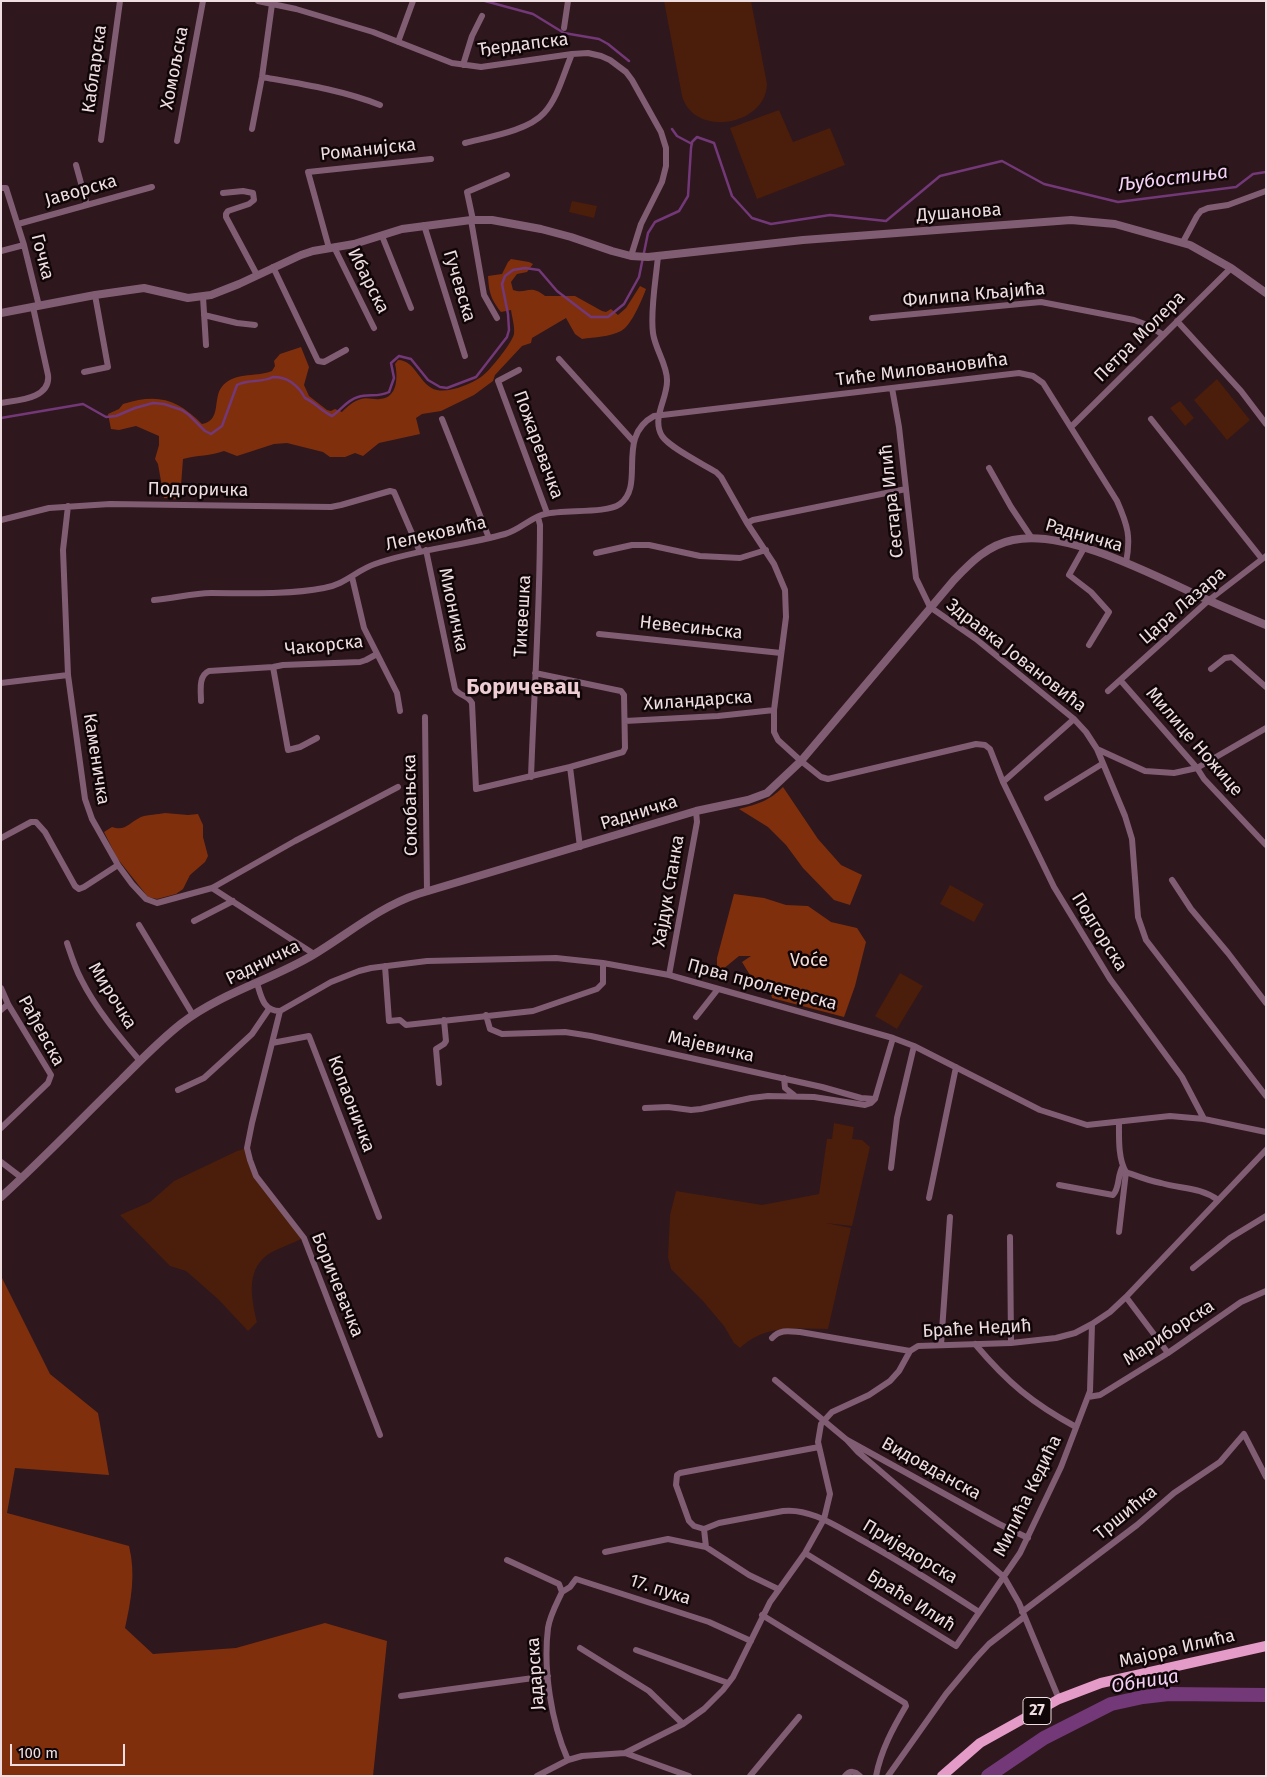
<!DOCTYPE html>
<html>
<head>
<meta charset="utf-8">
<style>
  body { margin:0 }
  #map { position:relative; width:1267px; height:1777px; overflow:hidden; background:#2e171d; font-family:"Fira Sans",sans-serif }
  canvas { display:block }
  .frame { position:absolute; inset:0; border:2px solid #eedde1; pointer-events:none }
  .scale { position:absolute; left:10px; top:1744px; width:115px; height:22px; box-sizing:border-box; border:2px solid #eedde1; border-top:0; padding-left:6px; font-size:15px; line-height:18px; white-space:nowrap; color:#eedde1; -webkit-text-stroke:4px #100608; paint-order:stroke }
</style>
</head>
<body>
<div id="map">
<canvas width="1267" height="1777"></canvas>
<div class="frame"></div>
<div class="scale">100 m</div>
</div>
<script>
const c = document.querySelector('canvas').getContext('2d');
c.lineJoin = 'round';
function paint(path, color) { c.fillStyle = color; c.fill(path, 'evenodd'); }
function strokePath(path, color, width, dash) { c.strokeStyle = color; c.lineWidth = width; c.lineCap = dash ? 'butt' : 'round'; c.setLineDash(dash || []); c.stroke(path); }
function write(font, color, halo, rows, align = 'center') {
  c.font = font + ' "Fira Sans",sans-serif'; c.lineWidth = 5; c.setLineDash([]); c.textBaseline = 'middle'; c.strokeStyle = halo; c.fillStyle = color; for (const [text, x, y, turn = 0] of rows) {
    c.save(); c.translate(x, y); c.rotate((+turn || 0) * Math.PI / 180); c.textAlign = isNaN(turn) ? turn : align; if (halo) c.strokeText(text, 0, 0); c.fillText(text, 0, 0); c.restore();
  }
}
const green = new Path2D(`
  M664 1H751L767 84C766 126 694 138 682 96Z
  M779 110 793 142 830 128 845 165 757 199 730 128Z
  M572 201 597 206 594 218 569 212Z
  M1217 379 1250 420 1227 440 1194 400Z
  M1180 401 1194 418 1185 426 1170 408Z
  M950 885 984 904 974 922 940 904Z
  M900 973 923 986 897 1029 875 1016Z
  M834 1123 854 1127 852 1139 862 1140 870 1147 852 1226 826 1223 851 1228 828 1329C795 1329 766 1324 740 1348L734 1343 724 1326 702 1300 671 1269 668 1257 670 1215 676 1191 762 1205 819 1194 827 1139H832Z
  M247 1148 252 1169 304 1238C293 1243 282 1247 272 1252 245 1267 251 1297 257 1322L248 1331 218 1299 186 1271 170 1266 120 1215 150 1202 174 1181 237 1151Z`);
const forest = new Path2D(`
  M511 259 529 262 533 264 527 272 517 274 511 282 513 290C527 295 529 283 545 296H575L602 311 606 312 611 309 618 315 626 308 640 286 646 289C642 300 631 326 621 331 609 337 595 337 582 339L575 334 566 318 532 338 531 343 522 346 495 375 493 381 474 395 441 411 422 414 416 418 420 434 379 443 363 456 355 453 345 457H330L323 452 287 443 274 444 237 456 224 451C211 456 197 455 183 459L180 499 164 498 158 464 155 459 159 445V436L136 426 119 430 111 429 108 414 119 409 123 404C158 393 177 399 202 424 221 421 213 400 221 388 233 371 254 378 272 371L275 366 274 361 280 354 301 347 309 367 304 385 309 396 327 410 331 411 335 409 342 412C347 407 353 401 361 399 367 397 374 400 380 399 398 398 398 376 395 364L398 360C416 360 420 387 437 390 449 393 471 384 481 377 489 372 512 343 514 334 515 327 512 317 511 310L501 312C491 299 489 293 488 276L502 274 508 262Z
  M783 787 818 839 841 865 862 875 850 905 834 900 803 868 786 845 768 827 739 809C758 804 769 801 783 787Z
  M165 813 188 815 198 814 203 825V837L208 856 205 862 190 875 183 889 176 894 157 899 148 897 117 858 104 832 112 827C125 832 130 822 141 817 149 814 157 815 165 813Z
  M734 894 764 898 786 905 808 906 831 922 857 928 866 942 855 986 844 1017 772 998 769 986 750 975 742 962 751 956H739L717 974V958Z
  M1 1276 50 1374 98 1413 109 1475 15 1468 7 1513 129 1546C136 1574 131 1601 125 1628L153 1654 236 1648 325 1623 387 1641 373 1776H1Z`);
const stream = new Path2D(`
  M485 1 533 14 564 33 599 39 608 44 629 61
  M672 129 677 136 692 144
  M1 418 83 404 106 417 116 416 135 408 153 403 164 404 182 410 189 415 205 431 211 434 222 426 237 385C248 379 262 383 273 377 288 377 298 385 305 398 316 403 321 411 332 416 341 410 347 400 358 397 369 393 377 398 389 392L394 378 391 363 399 356 411 359 428 380 440 387 447 388 476 377 507 337 509 330 508 314 502 284 505 276 513 270 525 268 539 270 557 291 591 317H608L624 304 639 277 648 233 655 222 679 211 688 196 691 148 692 142 697 137 714 143 732 196 752 218 771 224 830 215 886 221 940 176 1002 161 1044 184 1118 202 1236 187 1253 174 1266 172`);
const river = new Path2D(`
  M988 1776 1044 1738 1111 1704 1143 1697 1169 1694 1266 1695`);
const minor = new Path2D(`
  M258 1 296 9 373 32 452 63 481 67 572 54 588 53 601 56 610 60 626 72 632 80 661 132 666 148V166L662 182 641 224 631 256
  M564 28 568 1
  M398 42 413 1
  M463 65 472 36 482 16
  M262 77C302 84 342 90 380 105
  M252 129 262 77 272 4
  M101 140 120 1
  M177 141 203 1
  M465 143C488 137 528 131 544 113 558 98 564 72 572 54
  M76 165 87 205
  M1 188H6L24 245 39 306
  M223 193 243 191 253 193 254 200 249 204 228 211 226 214V217L257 275
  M471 220 484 295 497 318
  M473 220 467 192 507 175
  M18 224 152 187
  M424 225 465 356
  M382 236 411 308
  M1183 242 1197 216 1201 211 1208 208 1228 205 1266 191
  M334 247 374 328
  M329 248 308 172 431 159
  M1 251 24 245
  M658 256C656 279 650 311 653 333 655 349 667 364 667 380 668 398 651 418 662 436 670 448 703 464 716 472L721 477 747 523 774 564 785 590 786 617 774 710V732L778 740 801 761 821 777 828 779 976 744 985 745 990 749 1003 782 1054 887 1110 979 1182 1077 1204 1119
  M273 267 318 361 324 362 346 350
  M203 297 206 345
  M204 315 237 323 255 325
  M872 318 1041 302 1134 320 1150 326 1163 335
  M1177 321 1241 391 1266 424
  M559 359 634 442
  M519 370 498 381 547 513
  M84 372 108 367 95 295
  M892 388 899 427 916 578 930 607 976 639 1074 719 1086 732 1097 749 1125 816 1132 839 1138 917 1146 940 1266 1096
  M1 403C17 400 51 399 48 375L33 307
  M442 419 489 538
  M1151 419 1262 559
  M1071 427 1231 268
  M989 468 1011 507 1031 537
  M68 506 63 550 68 675 85 799 92 819 118 865 132 884 146 899 157 903 212 888 295 841 398 787
  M1 520 49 508 110 504 331 507 341 505 390 491 394 492 420 552
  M747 523 753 520 906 489
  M1084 548 1069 575 1091 592 1109 612 1089 645
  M426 550 455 689C459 696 468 695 472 703L476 789 570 767 580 847
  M596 553 632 545H649L700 556 740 558 766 550
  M352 577 364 628 397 693 400 711
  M154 600C173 599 192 593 211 593 249 593 287 595 324 588 344 585 357 570 375 564 418 549 462 546 505 534 520 530 531 517 545 514 564 509 606 514 620 504 646 485 615 437 654 416L1019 373 1033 376 1043 383 1117 501C1128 526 1131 537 1126 563
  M599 634 781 653
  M273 667 288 750 300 747 317 738
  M1211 669 1225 658 1232 657 1266 687
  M535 673 616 690 621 691 624 695 625 748 623 752 570 767
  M1121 681 1197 768 1204 779 1266 845
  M1 683 68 675
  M1108 691 1209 600 1266 556
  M201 701C201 691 198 676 209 671L273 667 283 665 360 662 366 660 377 654
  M425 717 427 892
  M625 721 718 716 774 710
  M1097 749 1145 771 1174 773 1197 768 1266 728
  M531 777C534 693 540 609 540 525L538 517
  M1003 782 1074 719
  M1047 798 1102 764
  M1 838 31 822H36L45 832 75 886 79 889 84 887 118 865
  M1172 880 1191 909 1228 953 1266 1003
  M212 888 314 954
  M194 921 233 901
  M139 925 193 1015
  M67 943C71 955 75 968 81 979 96 1009 118 1035 140 1061
  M385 966 389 1021 400 1020 406 1025 533 1011 597 989 603 983V963
  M669 975 697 822 696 811
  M257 983C261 996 263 1011 280 1011L331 982 359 971 371 968 427 961 556 958 603 963 669 975 893 1038 914 1046 1040 1110 1087 1125 1170 1116 1204 1119 1266 1132
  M1 988 8 1004 51 1075 48 1083 1 1128
  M1 1010 8 1004
  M280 1011 252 1123 247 1148 250 1160 256 1176 304 1238 380 1435
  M486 1015 490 1029 502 1034 565 1032 591 1036 822 1087 861 1098 875 1099 893 1038
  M696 1017 718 989
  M272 1043 309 1036 379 1217
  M784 1078 785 1088 794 1095
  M439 1083 436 1049 444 1044 446 1041 444 1020
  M178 1090 204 1078 226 1058 252 1034 269 1009
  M645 1108 668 1107 691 1110 701 1109 751 1098 768 1096 814 1097 865 1105 871 1103 875 1099
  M1 1162 22 1178
  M891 1168 897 1118 914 1046
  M1126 1172C1137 1176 1149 1181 1161 1183 1181 1189 1200 1187 1218 1200
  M1059 1185 1113 1195C1120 1188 1117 1175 1123 1166
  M929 1198 956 1067
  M1119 1232 1126 1172C1118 1159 1119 1138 1119 1123
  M1010 1237 1011 1343
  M1193 1268 1230 1238 1266 1216
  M1126 1297 1168 1353
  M772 1338C780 1329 789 1331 800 1332L910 1351
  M975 1344C1008 1383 1032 1403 1076 1427
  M941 1345 950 1217
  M775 1380 847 1440 999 1524 1028 1538
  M1088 1397 1100 1395 1168 1353 1241 1302 1266 1291
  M847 1440 858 1452 1004 1577 1019 1603 1059 1699
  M819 1447 680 1473 677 1475 676 1485 689 1521 694 1526 704 1529 719 1523 783 1511C810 1508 836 1526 858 1538 900 1561 939 1586 979 1612
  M704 1529 706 1547 749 1575 778 1589
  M605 1552 668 1539 706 1547
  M805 1553 956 1646 1020 1553 1061 1467 1090 1391 1092 1324
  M507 1560 559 1584 562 1592C557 1603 550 1615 548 1628 543 1669 551 1722 568 1760
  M562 1592 570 1587 576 1579 709 1622 751 1641
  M1022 1612 1137 1525 1174 1493 1220 1462 1244 1434 1266 1477
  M762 1615 905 1703 906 1706C893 1728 881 1750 876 1776
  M580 1648 649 1691 683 1724
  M636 1650 728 1683
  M401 1696 548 1676
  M625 1753 689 1776
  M537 1776 568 1760 582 1756 625 1753 683 1724 704 1709 723 1690 733 1677 770 1602 805 1553 824 1519 830 1494 818 1442 821 1424 832 1412 869 1395 890 1381 899 1371 910 1351 918 1346 1011 1343 1056 1338 1075 1333 1092 1324 1110 1312 1126 1297 1266 1150
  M750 1776 799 1717
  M845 1776C850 1770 855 1771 860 1776
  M888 1776 946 1694 976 1658 989 1644 1024 1617`);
const tertiary = new Path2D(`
  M1 313 95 295 144 288 188 298 211 295 239 284 301 255 313 251 354 244 402 229 471 220H492L541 229 571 237 612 251 631 256 648 257 803 240 1071 220 1115 224 1190 245 1231 268 1266 293
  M1 1197C43 1159 81 1119 121 1080 141 1060 160 1040 182 1023 221 993 271 980 313 955 348 934 379 907 418 894L696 811 748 800 767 793 801 761 954 580C971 562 988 545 1013 540 1068 528 1159 578 1210 601 1228 609 1247 617 1266 625`);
const primary = new Path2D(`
  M942 1776 980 1743 1059 1699 1101 1683 1266 1646`);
const shields = [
  [1037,1711,28]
];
const shieldNames = [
  ["27",1037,1711]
];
const streetNames = [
  ["Ђердапска",523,45,-7],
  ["Хомољска",175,68,-79],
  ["Кабларска",95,69,-82],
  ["Романијска",368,150,-6],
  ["Јаворска",81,191,-16],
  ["Душанова",959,213,-4],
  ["Гочка",42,257,76],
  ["Ибарска",368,281,63],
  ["Гучевска",459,286,73],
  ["Филипа Кљајића",974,295,-5],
  ["Петра Молера",1140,337,-45],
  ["Тиће Миловановића",922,370,-7],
  ["Пожаревачка",538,445,70],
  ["Подгоричка",198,490,1],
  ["Сестара Илић",892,501,-96],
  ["Лелековића",436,534,-13],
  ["Радничка",1084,536,16],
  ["Цара Лазара",1183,606,-41],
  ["Мионичка",453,610,78],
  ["Тиквешка",523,616,-87],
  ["Невесињска",691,628,6],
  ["Чакорска",324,646,-6],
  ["Здравка Јовановића",1016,656,38],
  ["Хиландарска",698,701,-4],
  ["Милице Ножице",1194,742,49],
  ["Каменичка",96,759,81],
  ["Сокобањска",411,805,-91],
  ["Радничка",639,813,-17],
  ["Хајдук Станка",669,891,-80],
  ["Подгорска",1099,932,58],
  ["Радничка",263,963,-26],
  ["Прва пролетерска",762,985,15],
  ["Мирочка",112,996,58],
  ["Рађевска",41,1031,61],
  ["Мајевичка",711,1047,13],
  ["Копаоничка",351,1104,69],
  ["Боричевачка",337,1285,68],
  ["Браће Недић",977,1329,-3],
  ["Мариборска",1169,1333,-33],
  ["Видовданска",931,1469,29],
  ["Милића Кедића",1028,1496,-64],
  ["Тршићка",1126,1513,-39],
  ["Приједорска",910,1552,31],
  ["17. пука",660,1590,18],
  ["Браће Илић",911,1601,32],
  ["Мајора Илића",1177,1649,-13],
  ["Јадарска",536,1674,-94]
];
const parkNames = [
  ["Voće",809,961]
];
const waterNames = [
  ["Љубостиња",1173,179,-7],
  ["Обница",1145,1682,-9]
];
const districtNames = [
  ["Боричевац",523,688]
];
paint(green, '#4b1d0b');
paint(forest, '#802f0d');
strokePath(stream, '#733878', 2.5);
strokePath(river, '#733878', 14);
strokePath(minor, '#805d72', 6);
strokePath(tertiary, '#805d72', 8);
strokePath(primary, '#e49bc7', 10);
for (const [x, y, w] of shields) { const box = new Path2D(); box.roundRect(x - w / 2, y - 13.5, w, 27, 4); c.fillStyle = '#100608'; c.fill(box); strokePath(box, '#eedde1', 1); }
write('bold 16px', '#eedde1', null, shieldNames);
write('18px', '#eedde1', '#100608', streetNames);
write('18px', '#f6ddd5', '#100608', parkNames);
write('italic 19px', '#f4d2f6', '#100608', waterNames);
write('bold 22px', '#eeccd4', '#100608', districtNames);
</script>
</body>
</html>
